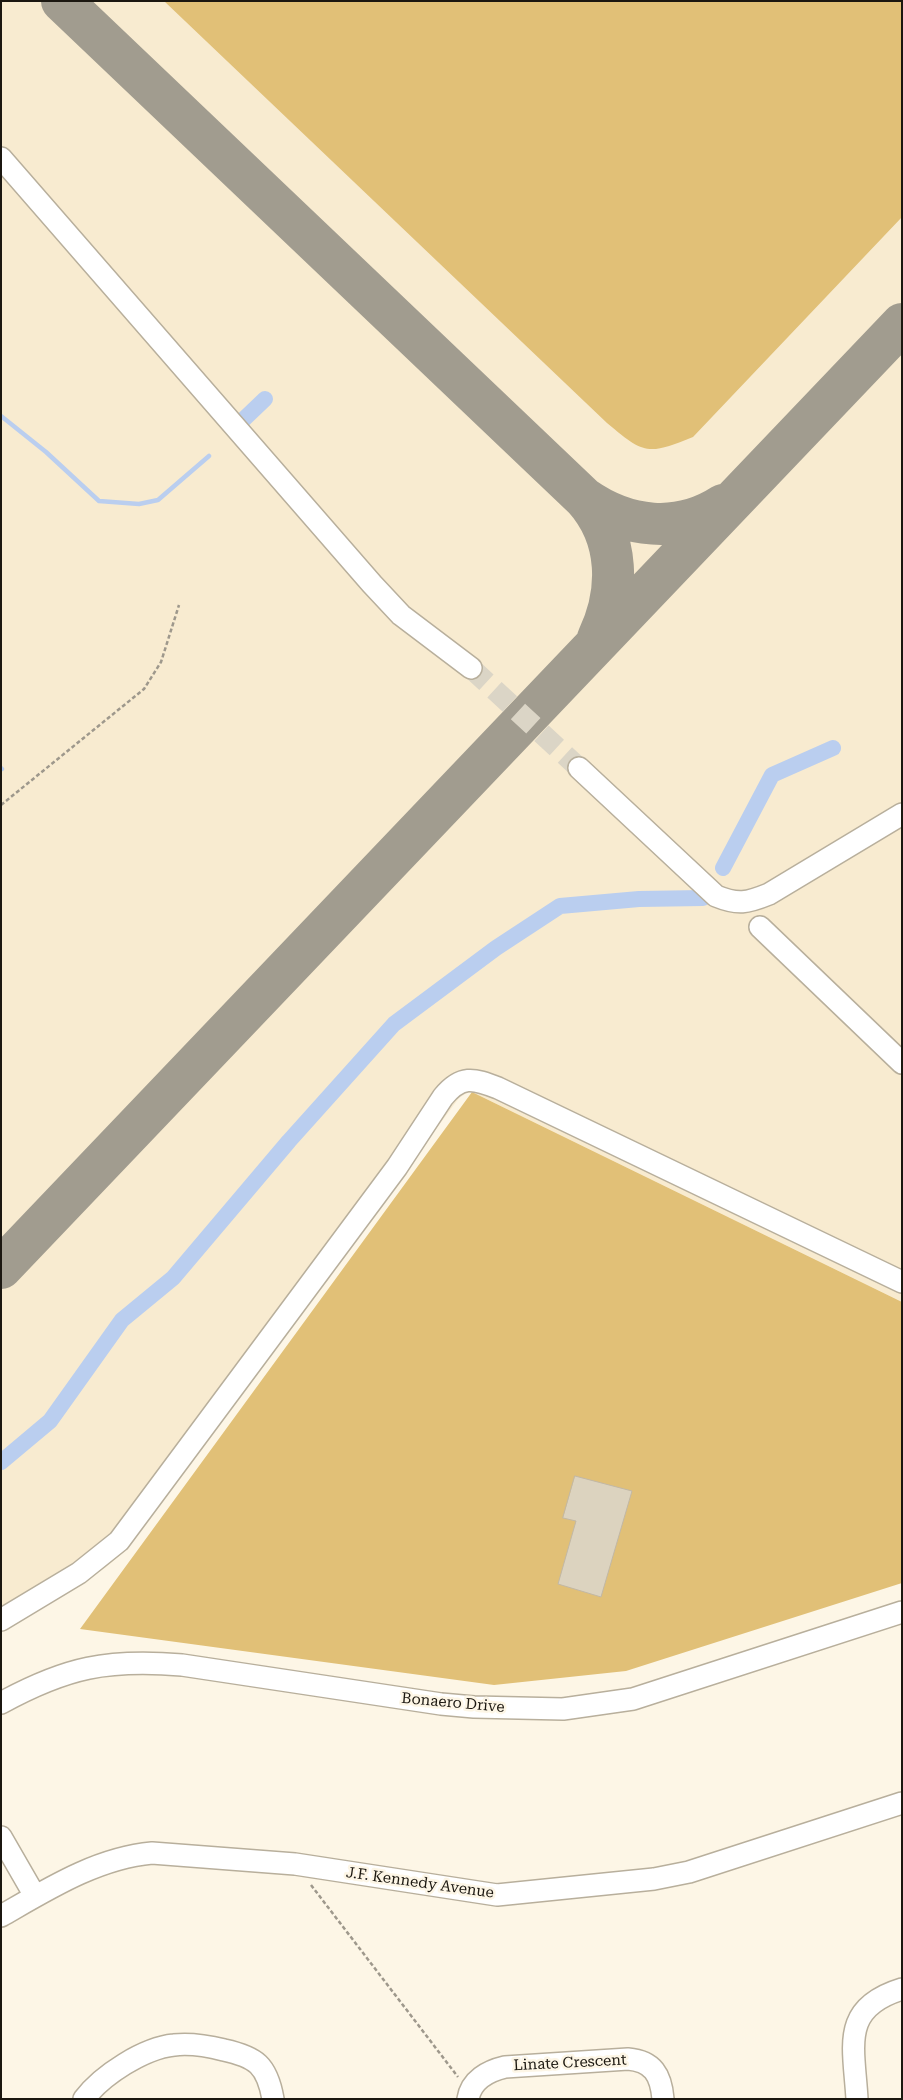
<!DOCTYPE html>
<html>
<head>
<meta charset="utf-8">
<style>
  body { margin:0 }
  #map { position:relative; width:903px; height:2100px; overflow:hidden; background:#fdf6e6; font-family:"Roboto Serif",serif }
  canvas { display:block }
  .frame { position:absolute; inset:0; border:2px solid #1b1710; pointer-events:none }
</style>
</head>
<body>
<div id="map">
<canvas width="903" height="2100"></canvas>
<div class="frame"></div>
</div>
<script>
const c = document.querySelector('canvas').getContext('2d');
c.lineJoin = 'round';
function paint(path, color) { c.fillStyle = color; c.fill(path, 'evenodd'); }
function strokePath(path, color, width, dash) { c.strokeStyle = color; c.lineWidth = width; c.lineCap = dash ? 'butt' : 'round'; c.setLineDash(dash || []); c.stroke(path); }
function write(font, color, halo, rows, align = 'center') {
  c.font = font + ' "Roboto Serif",serif'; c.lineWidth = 5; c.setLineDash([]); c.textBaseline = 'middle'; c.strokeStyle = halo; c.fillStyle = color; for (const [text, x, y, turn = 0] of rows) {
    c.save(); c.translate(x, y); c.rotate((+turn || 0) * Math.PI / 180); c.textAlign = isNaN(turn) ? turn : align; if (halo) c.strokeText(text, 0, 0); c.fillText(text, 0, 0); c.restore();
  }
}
const built = new Path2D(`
  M1 1H902V1302L472 1092 467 1093 459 1098 124 1552 105 1568 1 1632Z`);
const green = new Path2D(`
  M164 1H902V217L693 437C648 455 645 455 607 423Z
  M472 1092 902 1302V1583L626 1671 494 1685 80 1629Z`);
const stream = new Path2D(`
  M1 416 46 452 99 501 139 504 158 500 209 456
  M1 768 2 769`);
const canal = new Path2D(`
  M243 420 265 399
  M723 868 772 775 833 748
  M1 1462 50 1421 122 1320 173 1278 289 1141 394 1024 496 948 560 906 639 899 703 898`);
const taxiway = new Path2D(`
  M62 1 584 498C627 528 678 534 723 505
  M584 498C620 538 620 592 598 638
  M1 1268 902 324`);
const building = new Path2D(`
  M575 1476 632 1491 601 1597 558 1584 576 1521 563 1518Z`);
const minorTunnel = new Path2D(`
  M471 668 579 768`);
const path = new Path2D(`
  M1 805 144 689 161 662 179 605
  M311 1885 458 2077`);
const minor = new Path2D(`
  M1 158 372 584 401 615 471 668
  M579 768 716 896C738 905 747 903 769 894L902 814
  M760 927 902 1063
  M1 1620 79 1573 119 1541 397 1167 443 1097C461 1075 473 1078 498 1088L902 1282
  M1 1703C67 1667 107 1659 182 1665L441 1704 474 1707 563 1709 633 1699 902 1612
  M1 1837 35 1896
  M1 1916C48 1889 97 1858 152 1853L295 1864 497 1895 654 1879 689 1872 902 1803
  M84 2099C102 2075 144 2048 174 2045 190 2043 208 2046 224 2050 256 2057 267 2065 273 2099
  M468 2099C471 2080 488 2071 505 2067L628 2059C653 2061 661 2075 663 2099
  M857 2099C854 2046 840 2008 902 1989`);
const streetNames = [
  ["Bonaero Drive",453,1703,5],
  ["J.F. Kennedy Avenue",420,1883,8],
  ["Linate Crescent",570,2063,-3]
];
paint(built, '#f8ebd0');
paint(green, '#e1c077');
strokePath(stream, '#baceef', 4.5);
strokePath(canal, '#baceef', 16);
strokePath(taxiway, '#a19c8f', 42);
paint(building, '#dcd3bf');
strokePath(building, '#c2b8a5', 1);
strokePath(minorTunnel, '#dbd5c6', 21, [21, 11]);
strokePath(minor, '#b8af9c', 24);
strokePath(path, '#9e988c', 2.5, [4, 2.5]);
strokePath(minor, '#fff', 21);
write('15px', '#1b1710', '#fdf6e6', streetNames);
</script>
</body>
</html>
